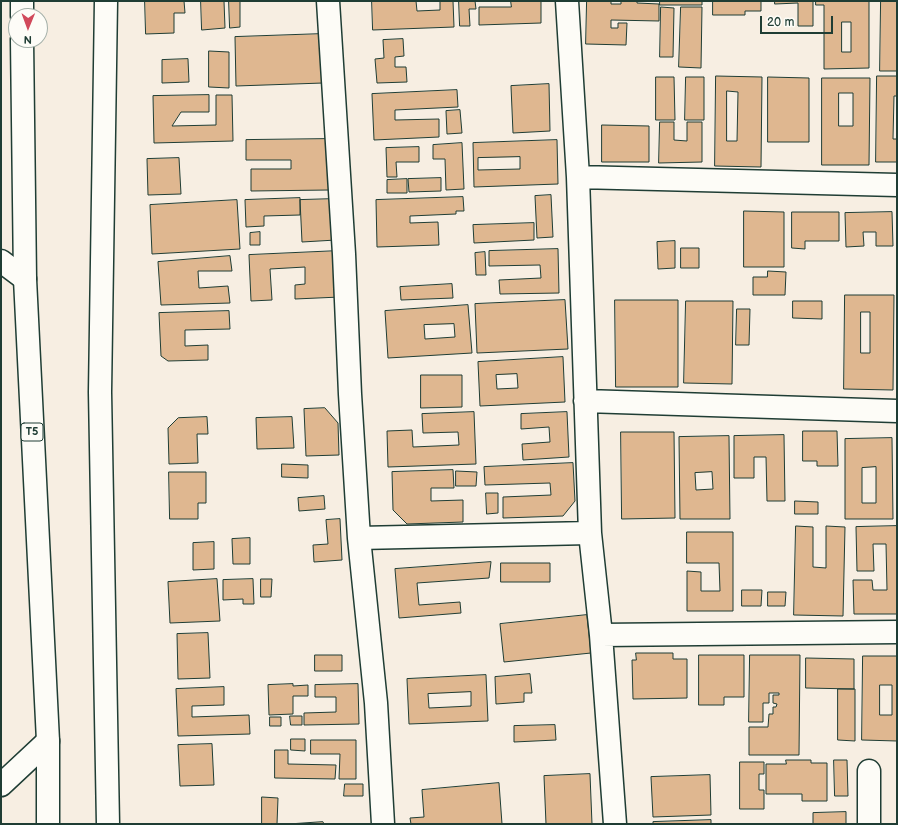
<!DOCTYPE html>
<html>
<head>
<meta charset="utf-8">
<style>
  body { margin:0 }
  #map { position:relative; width:898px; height:825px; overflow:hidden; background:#f7eee2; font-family:"Balsamiq Sans",sans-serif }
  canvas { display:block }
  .frame { position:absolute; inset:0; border:2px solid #1f3d34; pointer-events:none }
  .north { position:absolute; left:8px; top:8px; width:40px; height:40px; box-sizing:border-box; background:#fdfcf7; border:1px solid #a4b0a9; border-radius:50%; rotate:181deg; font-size:11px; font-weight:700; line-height:16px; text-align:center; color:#1f3d34 }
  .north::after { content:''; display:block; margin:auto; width:14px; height:18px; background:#d1495b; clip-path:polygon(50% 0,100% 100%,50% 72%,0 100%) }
  .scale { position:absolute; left:760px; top:16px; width:73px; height:18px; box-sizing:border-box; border:2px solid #1f3d34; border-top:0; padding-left:5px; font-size:12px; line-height:14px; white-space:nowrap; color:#1f3d34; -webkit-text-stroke:3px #fdfcf7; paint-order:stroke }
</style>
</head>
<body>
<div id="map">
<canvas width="898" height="825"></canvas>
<div class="frame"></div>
<div class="north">N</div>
<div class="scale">20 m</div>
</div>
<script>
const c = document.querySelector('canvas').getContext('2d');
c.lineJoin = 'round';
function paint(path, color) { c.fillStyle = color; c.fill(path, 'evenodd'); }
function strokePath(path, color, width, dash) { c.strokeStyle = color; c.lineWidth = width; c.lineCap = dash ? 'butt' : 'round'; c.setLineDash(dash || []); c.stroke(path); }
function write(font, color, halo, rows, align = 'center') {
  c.font = font + ' "Balsamiq Sans",sans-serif'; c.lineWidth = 3; c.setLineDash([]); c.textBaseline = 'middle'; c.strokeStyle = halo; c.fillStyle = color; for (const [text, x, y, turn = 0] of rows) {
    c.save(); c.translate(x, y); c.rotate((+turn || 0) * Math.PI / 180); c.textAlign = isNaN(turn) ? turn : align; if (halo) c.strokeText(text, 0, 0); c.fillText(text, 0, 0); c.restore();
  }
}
const building = new Path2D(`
  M145 1H184L185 13H174V33L146 34Z
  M201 1H224L225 28 202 30Z
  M229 1H240V27L230 28Z
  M372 1H416L417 11 440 10V1H453L454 27 373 30Z
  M459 1H475L476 9H469L470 26H460Z
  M511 1H541V23L479 25V7H511Z
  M587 1H611V4H621V1H637V3L659 4V21L611 20V28H618V23H627L626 45 586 44Z
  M660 1H702V5H660Z
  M713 1H761V11H745V15H713Z
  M775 1H813V26H798V3L775 4Z
  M816 1H869V68L824 69V5H816ZM842 22H851V52H842Z
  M881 1H897V71H880Z
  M661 7 674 8 673 57H660Z
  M681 7H702L701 68 679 67Z
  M322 34 323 83 236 86 235 37Z
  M403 39 404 56 395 57V67H406L407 82 377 83 375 59 384 58 383 40Z
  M209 51 229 52V88L209 87Z
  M188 59 189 82 162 83V60Z
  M716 76 762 77 761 167 715 166ZM727 91 738 92 737 141H727Z
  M877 76H897V96H894L893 139H897V162H876Z
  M656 77H674L675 120H656Z
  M686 77H704V120H685Z
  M768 77 809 78V142H768Z
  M822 78H870L869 165H822ZM839 93H853V126H839Z
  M549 84 550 131 513 133 511 86Z
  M457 90 458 107 395 110V120L439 119V137L374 140 372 94Z
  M209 95V112H181L172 126 216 125V95H232L233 141 154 143 153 96Z
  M460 110 462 133 447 134 446 111Z
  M660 122H674V140L687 141V122H702V162L659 163Z
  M602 125 649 126V162H602Z
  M328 139 329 190 251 191V169H291V160H246V140Z
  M557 140 558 184 474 187 473 143ZM520 157V169L478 170V158Z
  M462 143 464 189 446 190 445 159H433V145Z
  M419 147V162H396L397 177H387L386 148Z
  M179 158 181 194 148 195 147 159Z
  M441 178V191L409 192 408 179Z
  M407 179V193H387V180Z
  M551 195 553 237 537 238 535 196Z
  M463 197 464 211H456V214L410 216V223L438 222 439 245 377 247 376 200Z
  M300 198V215L264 216V226L246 227 245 200Z
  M334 199 336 240 302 242 300 200Z
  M237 200 240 249 152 254 150 205Z
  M744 211 784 212V267H744Z
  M792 212H839V241H805V249L792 248Z
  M892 212 893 246H876V232H863L864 246 846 247 845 213Z
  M534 223V240L474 243 473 225Z
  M260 232V245H250V233Z
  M675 241V268L658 269 657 242Z
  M681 248H699V268H681Z
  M558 249 559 293 500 294 499 280 541 278 540 265 489 266V251Z
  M338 251 340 297 295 299V285L305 284V267L270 269 272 300 251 301 249 255Z
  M485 252 486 275H476L475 253Z
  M230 256 232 271H198L199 288 228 286 230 303 161 305 158 262Z
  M768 271 786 272 785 295H753V277H767Z
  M452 284 453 298 401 300 400 287Z
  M845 295H894L893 390 844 389ZM861 312H870V353H861Z
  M565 300 568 349 477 353 475 304Z
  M615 300H678V387H616Z
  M686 301H733L732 384 684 383Z
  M793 301H822V319L793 318Z
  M468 305 472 353 388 358 385 311ZM454 324 455 337 425 339 424 325Z
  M737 309H750L749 345H736Z
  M229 311 230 329 185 330V346L208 345V360L168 361 161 356 159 313Z
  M563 357 565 402 480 406 478 362ZM517 374 518 388 497 389 496 375Z
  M421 375H462V407L421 408Z
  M325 408 338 423 339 455 306 456 304 409Z
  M474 412 476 464 388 467 387 431 412 430 413 447 459 445 458 432 423 433 422 414Z
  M567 412 569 457 523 460 522 444 550 442 549 427 521 429V414Z
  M207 417 208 434H197L198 463 169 464 168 428 178 418Z
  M292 417 294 448 257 449 256 418Z
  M803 431H837L838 466H817V461H803Z
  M621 432H674L675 518 622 519Z
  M784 435 785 501H767L766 457H754V478H734V436Z
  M729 436 730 519H680L679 437ZM712 472 713 489 696 490 695 473Z
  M892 438 893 519H845V439ZM876 467V503H862V468Z
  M573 463 575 501 563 516 503 518V497L551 495 550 483 485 485 484 467Z
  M282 464 308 465V478L282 477Z
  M453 470 454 488H431V501L463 500V522L407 524 393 510 392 472Z
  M456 471 477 472 476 486H456Z
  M169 472H206V503H198V519H170Z
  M486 493H498V513L487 514Z
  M324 496 325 509 299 511 298 498Z
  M795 501 818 502V514H795Z
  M340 519 342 560 314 562 313 545 328 544 326 520Z
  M796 526 813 527V567L826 568V526L845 527 843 616 794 615Z
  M897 526V614H854L853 580H872L873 590H887L886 544H873L874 571H857L856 527Z
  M687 532H733V611H687V571L701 572V591H720L719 563H687Z
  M250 538V564H233L232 539Z
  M214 542V569L193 570V543Z
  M491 562 489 578 417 583 419 605 460 602 461 613 399 618 395 569Z
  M501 563H550V582H501Z
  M217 579 220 621 170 623 168 582Z
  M253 579 254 604H243V599L223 600V580Z
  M261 579H272L271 597H261Z
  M742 590H762L761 606H742Z
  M768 592H786L785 606H768Z
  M587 615 591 653 504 662 500 624Z
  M208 633 210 678 178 679 177 634Z
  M636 653H673V659H687V698L633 699 632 660H636Z
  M315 655H342V671H315Z
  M699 655H744V697H724V705H699Z
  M750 655H800L799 755H749V727H768L769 714H773V707H776L777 704 773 703V695H779V693H769V703H763V722H749Z
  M863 656H897V741L862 740ZM880 685H892V715H880Z
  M806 658 854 659V689L806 688Z
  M530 674 532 693H524V702L496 704 495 677Z
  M486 675 488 721 409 724 407 679ZM471 692V706L429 708 428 694Z
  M293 684V686L308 685V696H293V714L269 715 268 685Z
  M358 684 359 724 304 725V713L336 712V697H315V685Z
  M224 687V705L192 706V717L249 715 250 734 178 736 176 689Z
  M838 689H855V741L838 740Z
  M290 716H302V725H291Z
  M270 717H281V726H270Z
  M555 725 556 740 514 742V726Z
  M291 739H305V751L291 750Z
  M311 740H356V779H339L340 754H311Z
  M212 744 214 785 180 786 178 745Z
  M275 750H288V764L336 765 335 779 275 778Z
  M786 760H811V763H827V801H802V794H766V764H786Z
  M834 760H847L848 796H835Z
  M740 762H764V774H759V790H764V809H740Z
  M590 774 592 824H546L544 776Z
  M710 775 711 815 653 817 651 777Z
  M499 783 502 824H411L410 818 424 817 422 790Z
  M345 784H363V796H344Z
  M262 797 278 798 277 824H262Z
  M846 812V824H813V813Z
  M711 820V824H653V822Z
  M323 822 324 824H289Z`);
const minor = new Path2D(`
  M106 1 100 392 108 824
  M328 1 344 254 350 394 359 538 376 703 383 824
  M567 1 578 177 590 533 601 635 615 824
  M578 177 897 185
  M1 261 25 279
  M585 401 897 411
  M359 538 590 533
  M601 635 897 632
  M869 771V824
  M1 785 48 741`);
const trunk = new Path2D(`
  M22 16V1
  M22 40 25 279 48 741V824`);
const shields = [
  [32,432,22]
];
const shieldNames = [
  ["T5",32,432]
];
paint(building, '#dfb790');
strokePath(building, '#1f3d34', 1);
strokePath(minor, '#1f3d34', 25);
strokePath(trunk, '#1f3d34', 25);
strokePath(minor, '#fdfcf7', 22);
strokePath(trunk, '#fdfcf7', 22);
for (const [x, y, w] of shields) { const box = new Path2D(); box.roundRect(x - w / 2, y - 9, w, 18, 3); c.fillStyle = '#fdfcf7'; c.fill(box); strokePath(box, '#1f3d34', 1); }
write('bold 11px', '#1f3d34', null, shieldNames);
</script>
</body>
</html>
